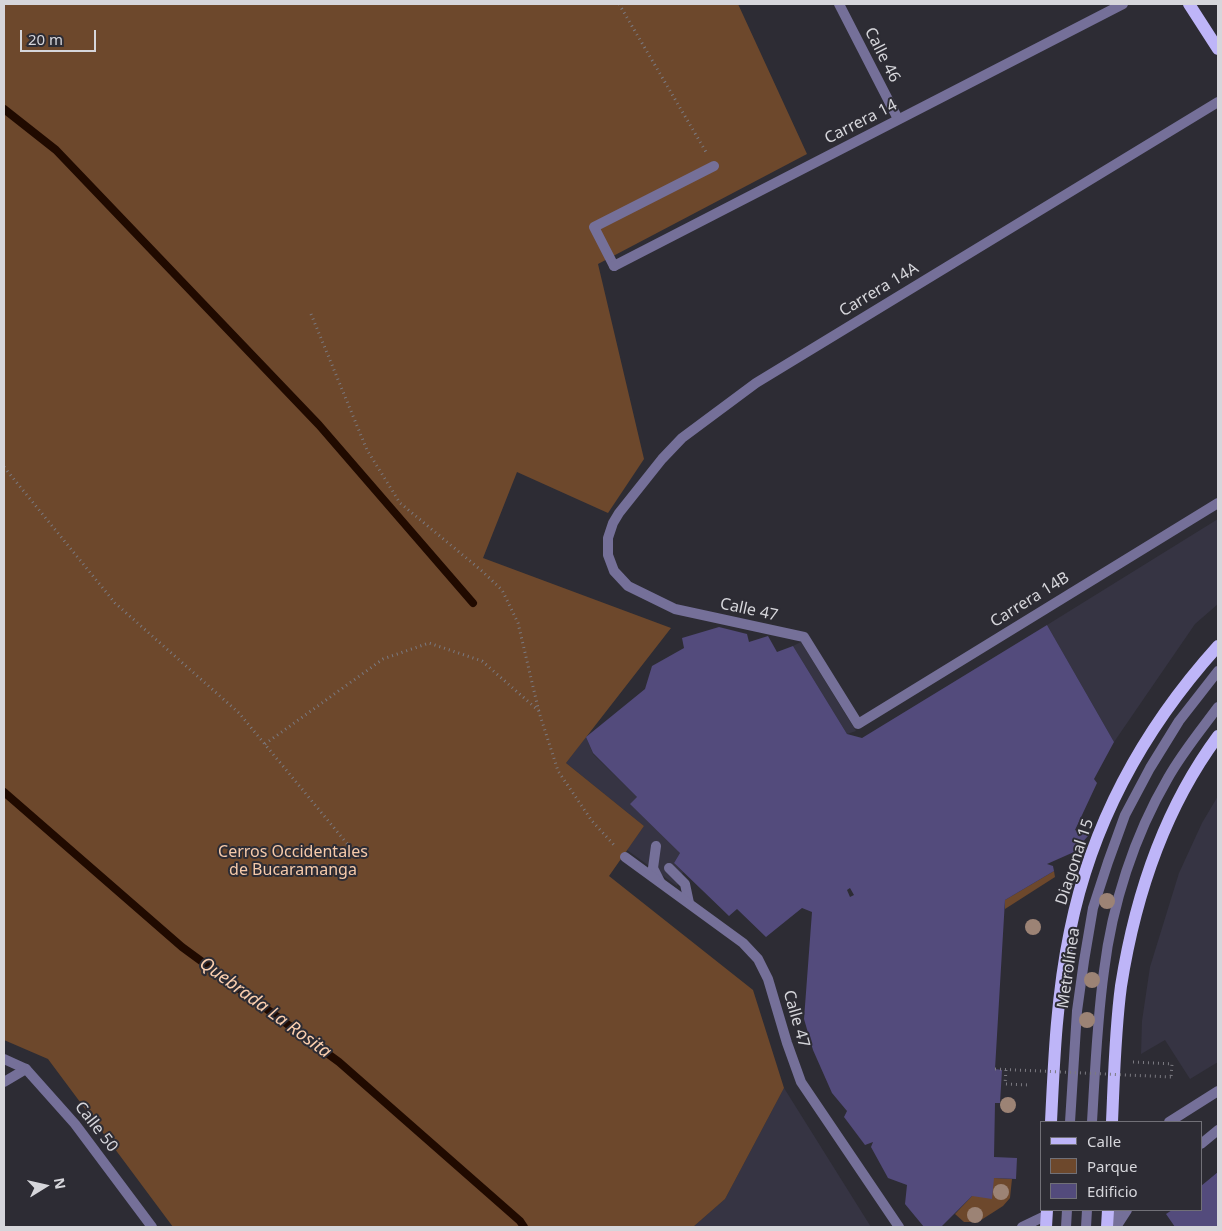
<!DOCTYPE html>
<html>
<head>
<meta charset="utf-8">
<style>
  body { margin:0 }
  #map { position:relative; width:1222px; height:1231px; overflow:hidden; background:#2d2c34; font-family:"Noto Sans",sans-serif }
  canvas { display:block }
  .frame { position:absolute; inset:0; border:5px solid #d6d6db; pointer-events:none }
  .legend { position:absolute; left:1040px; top:1121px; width:162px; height:90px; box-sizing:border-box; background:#2d2c34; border:1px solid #717077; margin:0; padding:6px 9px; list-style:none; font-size:15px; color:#d6d6db }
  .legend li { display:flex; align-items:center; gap:10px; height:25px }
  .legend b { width:25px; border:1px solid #717077 }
  .north { position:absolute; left:20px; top:1161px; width:50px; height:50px; -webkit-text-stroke:4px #2d2c34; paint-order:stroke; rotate:80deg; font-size:14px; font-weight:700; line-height:20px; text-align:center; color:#d6d6db }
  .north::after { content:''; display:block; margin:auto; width:18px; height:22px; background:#d6d6db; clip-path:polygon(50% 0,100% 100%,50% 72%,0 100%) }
  .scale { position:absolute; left:20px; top:30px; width:76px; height:22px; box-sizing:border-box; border:2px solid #d6d6db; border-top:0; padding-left:6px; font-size:15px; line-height:18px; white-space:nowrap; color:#d6d6db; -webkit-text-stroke:4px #2d2c34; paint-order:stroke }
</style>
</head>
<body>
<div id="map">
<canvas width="1222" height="1231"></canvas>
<div class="frame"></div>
<ul class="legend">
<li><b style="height:6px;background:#beb5f8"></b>Calle</li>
<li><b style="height:14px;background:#6d482c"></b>Parque</li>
<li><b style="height:14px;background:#534b7c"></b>Edificio</li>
</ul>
<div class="north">N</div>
<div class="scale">20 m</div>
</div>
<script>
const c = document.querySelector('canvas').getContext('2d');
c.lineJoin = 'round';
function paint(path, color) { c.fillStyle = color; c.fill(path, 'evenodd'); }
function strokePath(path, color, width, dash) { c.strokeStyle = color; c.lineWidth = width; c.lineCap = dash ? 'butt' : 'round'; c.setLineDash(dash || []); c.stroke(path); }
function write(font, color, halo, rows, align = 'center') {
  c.font = font + ' "Noto Sans",sans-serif'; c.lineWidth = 4; c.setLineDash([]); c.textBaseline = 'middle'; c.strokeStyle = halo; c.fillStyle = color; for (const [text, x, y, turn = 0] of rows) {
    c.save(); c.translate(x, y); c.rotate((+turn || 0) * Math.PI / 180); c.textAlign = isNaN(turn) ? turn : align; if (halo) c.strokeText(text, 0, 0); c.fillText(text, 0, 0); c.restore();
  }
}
const built = new Path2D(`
  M1218 519V604L1195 624 1114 742 1047 625Z
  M801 642 856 731 847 734 793 646Z
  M586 737 593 754 637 797 680 853 674 863 683 872 677 886 627 850 644 826 566 763Z
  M1218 796V1062L1190 1079 1165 1040 1141 1054 1142 1021 1150 967 1179 873 1202 823Z
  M784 1088 871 1227H693L725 1199Z`);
const green = new Path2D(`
  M4 4H738L807 154 598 264 644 459 608 513 517 472 483 558 671 628 566 763 644 826 609 876 753 990 784 1088 725 1199 693 1227H173L48 1059 4 1040Z
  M1054 871 1055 877 1005 909V900Z
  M994 1178 1012 1179 1010 1198 1003 1206 978 1222H964L955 1214 972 1196Z`);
const stream = new Path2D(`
  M4 109 56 150 319 425 473 603
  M4 792 182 947 339 1062 520 1221 524 1227`);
const building = new Path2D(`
  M1047 625 1114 742 1094 779 1097 783 1075 830 1088 836 1074 852 1047 864 1053 866 1054 871 1005 900 995 1069 1002 1070 1000 1103H995L994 1157 1017 1158 1016 1179 994 1178 992 1199 972 1196 941 1227H924L905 1204 907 1185 888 1178 871 1147 873 1142 865 1145 844 1117 847 1111 832 1093 813 1050 804 1019 812 912 802 908 766 937 737 909 729 916 674 863 680 853 630 804 637 797 593 753 586 737 645 689 652 666 684 648 682 638 719 627 747 634 749 642 768 636 777 652 793 646 847 734 862 738ZM850 888 854 895 850 897 847 890Z
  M1218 1172V1227H1175L1166 1214 1172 1210H1201V1186Z`);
const path = new Path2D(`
  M619 4 706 152
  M311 314 367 450 400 503 482 571 502 590 518 623 539 712 558 771 592 821 614 845
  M4 467 115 603 239 713 354 852
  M265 744 383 659 429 643 482 661 539 711
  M1133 1062 1172 1064 1171 1077
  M1006 1070 1005 1084 1030 1085`);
const service = new Path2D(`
  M839 4 898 119
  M614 266 594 227 714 166
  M656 846 653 868 660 882
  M669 868 685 884 689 903
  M1070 1122 1077 1011 1084 961 1093 908 1108 862 1125 815 1150 768 1179 721 1218 671
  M1092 1122C1095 1072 1097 1021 1104 971 1112 905 1134 836 1168 778 1182 753 1201 730 1218 707
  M1201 1144 1218 1130
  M1066 1227 1067 1210
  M1086 1227 1087 1210
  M1116 1227 1127 1210`);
const minor = new Path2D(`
  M1218 102 756 383 682 438 662 459 619 513 613 523 608 538V555L614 571 628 586 675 609 804 637 858 724 1218 503
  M614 266 1123 4
  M625 857 743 943 758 959 768 979 787 1043 801 1082 899 1227
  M4 1059 26 1069
  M1169 1122 1218 1091
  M1022 1227 1047 1215
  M1114 1227 1118 1210`);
const tertiary = new Path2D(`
  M4 1082 26 1069 75 1124 152 1227`);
const primary = new Path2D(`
  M1189 4 1218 49
  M1051 1122C1054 1058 1057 993 1070 931 1092 822 1145 727 1218 646
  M1112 1122C1114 1077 1115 1031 1121 986 1135 897 1164 809 1218 736
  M1046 1227 1047 1210
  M1107 1227 1108 1210`);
const pathBridge = new Path2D(`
  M995 1069 1171 1077`);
const trees = [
  [1107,901],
  [1033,927],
  [1092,980],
  [1087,1020],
  [1008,1105],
  [1001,1192],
  [975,1215]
];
const streetNames = [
  ["Calle 46",882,55,63],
  ["Carrera 14",861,122,-27],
  ["Carrera 14A",879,290,-31],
  ["Carrera 14B",1030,600,-32],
  ["Calle 47",749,610,12],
  ["Diagonal 15",1075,862,-72],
  ["Metrolínea",1069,968,-82],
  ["Calle 47",796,1019,74],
  ["Calle 50",96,1127,52]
];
const parkNames = [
  ["Cerros Occidentales",293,852],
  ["de Bucaramanga",293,870]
];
const waterNames = [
  ["Quebrada La Rosita",265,1008,36]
];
paint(built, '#363443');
paint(green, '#6d482c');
strokePath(stream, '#200a00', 8);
paint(building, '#534b7c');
strokePath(path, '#7b7a81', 3, [1, 4]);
strokePath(service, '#757099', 10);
strokePath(minor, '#757099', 10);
strokePath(tertiary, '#757099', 10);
strokePath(primary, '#beb5f8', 12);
strokePath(pathBridge, '#7b7a81', 3, [1, 4]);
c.fillStyle = '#9c8375';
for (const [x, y] of trees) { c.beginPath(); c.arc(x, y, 8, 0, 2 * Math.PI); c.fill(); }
write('16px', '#d6d6db', '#2d2c34', streetNames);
write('16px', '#f6caaa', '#2d2c34', parkNames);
write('italic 18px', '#fbcfaf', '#2d2c34', waterNames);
</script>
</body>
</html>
